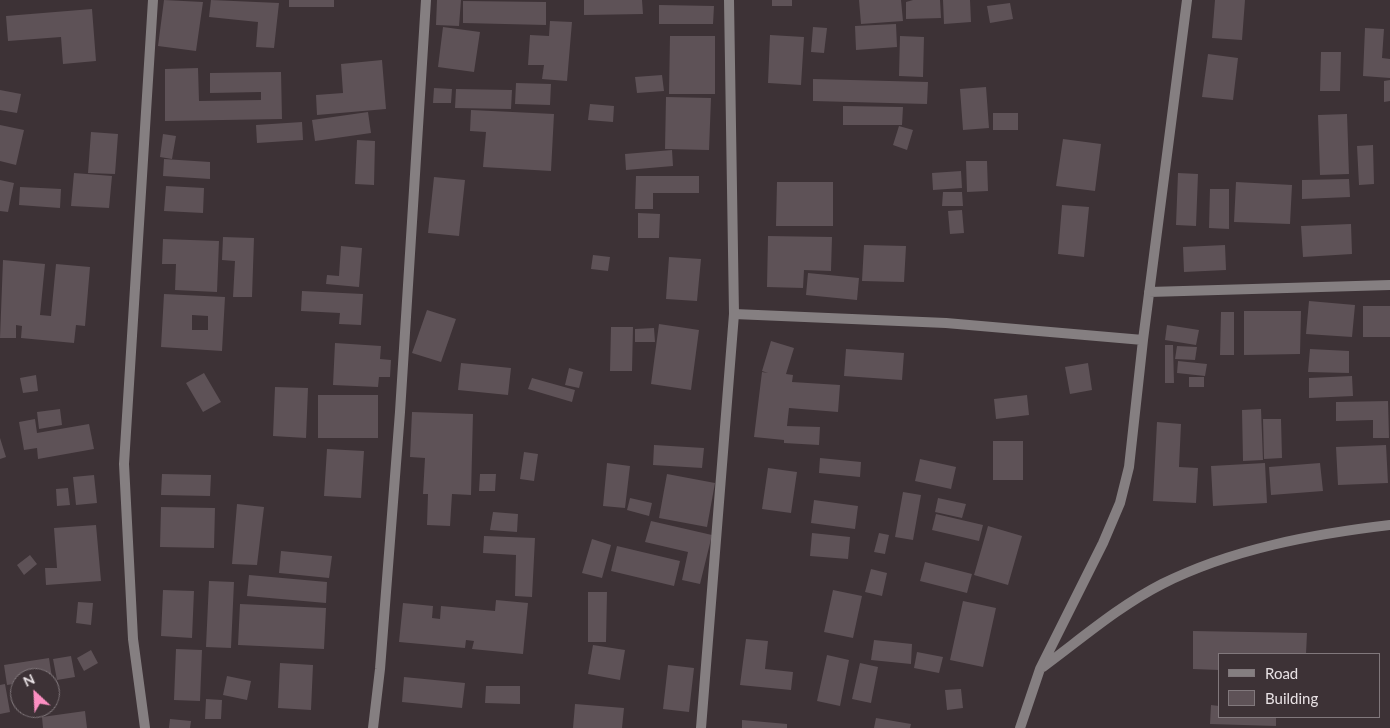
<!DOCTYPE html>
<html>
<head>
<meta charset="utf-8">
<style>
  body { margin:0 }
  #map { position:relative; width:1390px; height:728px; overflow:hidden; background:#3d3236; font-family:Lato,sans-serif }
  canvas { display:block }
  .legend { position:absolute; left:1218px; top:653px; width:162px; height:65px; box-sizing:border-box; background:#3d3236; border:1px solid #81787c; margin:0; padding:6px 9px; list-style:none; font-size:15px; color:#e8e1e4 }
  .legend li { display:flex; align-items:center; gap:10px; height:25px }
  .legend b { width:25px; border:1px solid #81787c }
  .north { position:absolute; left:10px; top:668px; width:50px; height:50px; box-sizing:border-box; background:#3d3236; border:1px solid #81787c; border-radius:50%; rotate:335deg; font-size:14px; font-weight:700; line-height:20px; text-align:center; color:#e8e1e4 }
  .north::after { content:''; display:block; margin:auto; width:18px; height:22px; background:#fc8fc2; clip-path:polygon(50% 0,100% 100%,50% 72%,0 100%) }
</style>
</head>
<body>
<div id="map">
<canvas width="1390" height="728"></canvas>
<ul class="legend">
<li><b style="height:6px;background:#857f81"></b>Road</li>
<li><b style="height:14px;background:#5e5257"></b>Building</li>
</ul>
<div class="north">N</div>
</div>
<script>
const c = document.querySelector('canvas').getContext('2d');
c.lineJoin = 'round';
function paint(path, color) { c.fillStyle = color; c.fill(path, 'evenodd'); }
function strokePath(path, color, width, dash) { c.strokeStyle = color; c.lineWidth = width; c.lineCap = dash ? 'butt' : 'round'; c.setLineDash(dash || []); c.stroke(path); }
const building = new Path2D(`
  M164 0 203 2 196 51 158 46Z
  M211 0 279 3 274 48 256 47 258 22 209 17Z
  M289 0H334V7H289Z
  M437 0H461L459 26 436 25Z
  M584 0H642L643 14 584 15Z
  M772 0H792V6H772Z
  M859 0H901L903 21 861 24Z
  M913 0H940L941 18 906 19V2Z
  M943 0H970L971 22 944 24Z
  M1215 0H1245L1242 40 1212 38Z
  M463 1 546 2V25L463 23Z
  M1010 3 1013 19 990 23 987 6Z
  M659 5 714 6 713 24H659Z
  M92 9 96 61 63 64 61 37 8 41 6 16Z
  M550 21 572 22 567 81 542 79 544 65H528L530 35 549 36Z
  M896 24 897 47 856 50 855 26Z
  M443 27 480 32 474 72 438 67Z
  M813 27 827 28 824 53 811 52Z
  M1365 28 1384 29 1382 58 1390 59V78L1363 76Z
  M770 35 804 37 801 85 768 83Z
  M670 36H715V94H669Z
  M900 36 924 37 923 77 899 76Z
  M1321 52H1341L1340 91H1320Z
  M1208 54 1238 58 1233 100 1202 97Z
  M382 60 386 109 317 115 316 95 343 93 341 64Z
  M198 68 199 101 261 100V92L210 93V73L281 72 282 119 165 121V69Z
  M662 75 664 91 637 93 635 77Z
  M813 79 928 82 927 104 813 101Z
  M1390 80V101L1384 102V81Z
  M516 83 551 84 550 105 515 104Z
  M986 87 989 128 963 130 960 89Z
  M434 88 452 89 451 103H433Z
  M456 89 512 90 511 109 455 108Z
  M0 90 21 94 17 113 0 110Z
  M666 97 711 98 709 150 665 149Z
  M590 104 614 106 613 122 588 120Z
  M843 106 903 107 902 125H843Z
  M471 110 554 114 551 171 483 167 486 132 470 131Z
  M368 112 371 133 315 141 312 120Z
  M993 113H1018V130H993Z
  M1347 114 1349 174 1320 175 1318 115Z
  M302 122 303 140 257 143 256 125Z
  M0 125 24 130 16 165 0 161Z
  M899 126 913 130 907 150 893 145Z
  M91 132 118 134 115 174 88 173Z
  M163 134 176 136 172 159 160 157Z
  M1063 139 1101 144 1095 191 1056 186Z
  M357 140 375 141 374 185 355 184Z
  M1373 145 1374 184 1359 185 1357 146Z
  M672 150 673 166 626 170 625 154Z
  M164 159 210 162V179L163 176Z
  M966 161H987L988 191 967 192Z
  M961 171 962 188 933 190 932 173Z
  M74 173 112 176 109 208 71 206Z
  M1178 173 1198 174 1196 226 1176 225Z
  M636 176H699V193H653V209H635Z
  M434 177 465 180 459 236 428 233Z
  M1349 179 1350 197 1302 199V180Z
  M0 180 14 183 8 212 0 211Z
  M777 182H833V226H776Z
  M1236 182 1292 185 1290 224 1234 222Z
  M166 186 204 188 203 213 164 211Z
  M20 187 61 189 60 208 19 205Z
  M1210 189H1229V229L1209 228Z
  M943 192H962L963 206H942Z
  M1062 205 1089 207 1084 257 1058 254Z
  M962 210 964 233 950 234 948 211Z
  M638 213 660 214 659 238H638Z
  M1351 224 1352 254 1303 257 1301 226Z
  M768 236 832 237 831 271 804 270 803 288 767 287Z
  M223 237 254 238 252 297H233L235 261 222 260Z
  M163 239 219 241 217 292 175 290 176 264H162Z
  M864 245 906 246 904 282 862 281Z
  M1225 245 1226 270 1184 272 1183 247Z
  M341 246 362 248 359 287 326 284 327 275 339 276Z
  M593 255 610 257 608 271 591 269Z
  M669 257 701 259 697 301 666 299Z
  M3 260 45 264 40 315 51 316 56 264 90 267 85 326 76 325 74 343 21 338 22 326 16 325V338H0Z
  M808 273 859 278 857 300 806 295Z
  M302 291 363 294 361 325 339 324 340 313 301 311Z
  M164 294 225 297 222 351 161 347ZM192 315 208 316V330H192Z
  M1309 301 1355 305 1352 337 1306 334Z
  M1363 306H1390V337H1363Z
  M427 310 456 319 441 362 412 353Z
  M1244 311H1301L1300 354 1244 355Z
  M1221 312H1234V355H1220Z
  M659 324 699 330 691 390 651 384Z
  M1167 325 1199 330 1196 345 1165 340Z
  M611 327H633L632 371H610Z
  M654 328 655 342H635V329Z
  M771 341 794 348 786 374 793 375 792 382 840 385 838 412 789 408 787 426 820 427 819 445 784 443V440L754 437 762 372 768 373 762 371Z
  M335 343 381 346 380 359 391 360 390 377H379L378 387 333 385Z
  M1165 345H1173L1174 383H1165Z
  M1177 346 1197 347 1195 360 1175 359Z
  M846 349 904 353 902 380 844 376Z
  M1310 349 1349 351V373L1308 372Z
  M1178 361 1207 364 1205 376 1177 373Z
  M461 363 511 368 508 395 458 390Z
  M1088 363 1092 390 1070 394 1065 367Z
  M569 368 583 372 579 388 565 385Z
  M204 373 221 402 203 412 186 383Z
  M36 375 38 391 23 393 20 378Z
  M1352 376 1353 396 1309 398V378Z
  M1189 377H1204V387H1189Z
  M532 378 575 390 572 402 528 389Z
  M275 387 308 388 306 438 273 436Z
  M318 395H378V438H318Z
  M1027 395 1029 415 996 419 994 399Z
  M1388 401 1389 438H1373V420L1336 421V402Z
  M60 409 62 425 39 429 37 412Z
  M1261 409 1263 460 1243 461 1242 410Z
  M412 412 473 414 471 495 452 494 450 526 427 525 428 494H423L425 458 410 457Z
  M35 419 37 433 89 424 94 449 38 459 37 448 24 450 19 422Z
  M1263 419H1281L1282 458 1264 459Z
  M1157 422 1181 424 1179 467 1198 468 1196 503 1153 501Z
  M0 438 6 457 0 459Z
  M993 441H1023V480H993Z
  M654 445 704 448 702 468 653 465Z
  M1386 445 1388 483 1338 485 1336 447Z
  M327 449 364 451 361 498 324 496Z
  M524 452 538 454 534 481 520 479Z
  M820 458 861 462 860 477 819 473Z
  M920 459 956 467 951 489 915 481Z
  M607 463 630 466 625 508 603 506Z
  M1265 463 1267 503 1213 506 1211 466Z
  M1320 463 1323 491 1271 495 1269 467Z
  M768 468 797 472 791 513 762 509Z
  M162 474 211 475 210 496 161 495Z
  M480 474H496L495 491H479Z
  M667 474 715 483 707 527 659 518Z
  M94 475 97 503 76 505 73 477Z
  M68 488 70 505 57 506 56 489Z
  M903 492 921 495 913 540 895 537Z
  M630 498 652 503 649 516 627 510Z
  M938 498 966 504 962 518 935 512Z
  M814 500 858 506 855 529 811 523Z
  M237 504 264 507 257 565 232 564Z
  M161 507 215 508 214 548 160 547Z
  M493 512 518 514 517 532 490 530Z
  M936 514 983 525 979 541 932 530Z
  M651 521 712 535 700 584 682 580 688 552 645 542Z
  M96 525 101 581 46 585 45 568H57L54 528Z
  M988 526 1022 536 1008 585 974 575Z
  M812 533 850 537 848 559 810 556Z
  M879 533 889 535 885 554 874 552Z
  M484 536 535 538 532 597 515 596 516 555 483 553Z
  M592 539 611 545 602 578 582 573Z
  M617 546 680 561 674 586 611 571Z
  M281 551 332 556 329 578 279 573Z
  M30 555 37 564 24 575 17 565Z
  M925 562 972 574 967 593 920 581Z
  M871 569 887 573 882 596 865 592Z
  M249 575 327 582 326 603 247 596Z
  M209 581 234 582 231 648 206 647Z
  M163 590 194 591 192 638 161 636Z
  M833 590 862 596 853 638 824 632Z
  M588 592H607L606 642H588Z
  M496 600 528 603 523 654 472 649 474 641 466 640 465 648 399 642 403 603 433 606 432 618 440 619 441 606 495 611Z
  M963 601 996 608 983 667 950 660Z
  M78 602 93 603 91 625 76 623Z
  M240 604 326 608 324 649 238 645Z
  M1193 631 1307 633 1306 654H1219V670L1193 669Z
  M746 639 768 641 765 669 793 672 791 690 740 685Z
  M874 640 912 644 911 664 871 660Z
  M593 645 625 650 620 680 588 674Z
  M176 649 202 650 200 701 174 700Z
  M91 650 98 663 84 671 77 658Z
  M917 652 943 657 939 673 914 668Z
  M827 655 849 660 840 706 817 701Z
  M71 656 75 677 57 680 53 659Z
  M49 658 52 678H20V683L7 685 4 665Z
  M280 663 313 665 311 710 278 708Z
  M860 663 878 667 871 703 852 699Z
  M668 665 694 668 689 712 663 709Z
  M227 676 251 681 247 700 223 695Z
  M404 677 465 683 462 708 402 702Z
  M5 684 10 712 0 714V685Z
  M486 686H520V704L485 703Z
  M961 689 963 708 947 710 945 690Z
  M206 699 222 700 221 719H205Z
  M575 704 624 708 622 728H573Z
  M1211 705 1219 706V717H1276V726L1210 724Z
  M85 711 87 728H43L42 717Z
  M876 718 911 724 910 728H874Z
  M170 719 191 721 190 728H169Z
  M742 720 787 724V728H742Z`);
const street = new Path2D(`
  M1149 292 1390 285
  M734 314 946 323 1143 340
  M1043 667C1081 639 1119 606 1162 584 1232 549 1313 534 1390 525
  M145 728 133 639 124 464 153 0
  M373 728 380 669 400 412 426 0
  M701 728 734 314 729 0
  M1020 728 1040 669 1103 543 1120 503 1129 467 1143 340 1187 0`);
paint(building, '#5e5257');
strokePath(street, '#857f81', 10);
</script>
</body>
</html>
